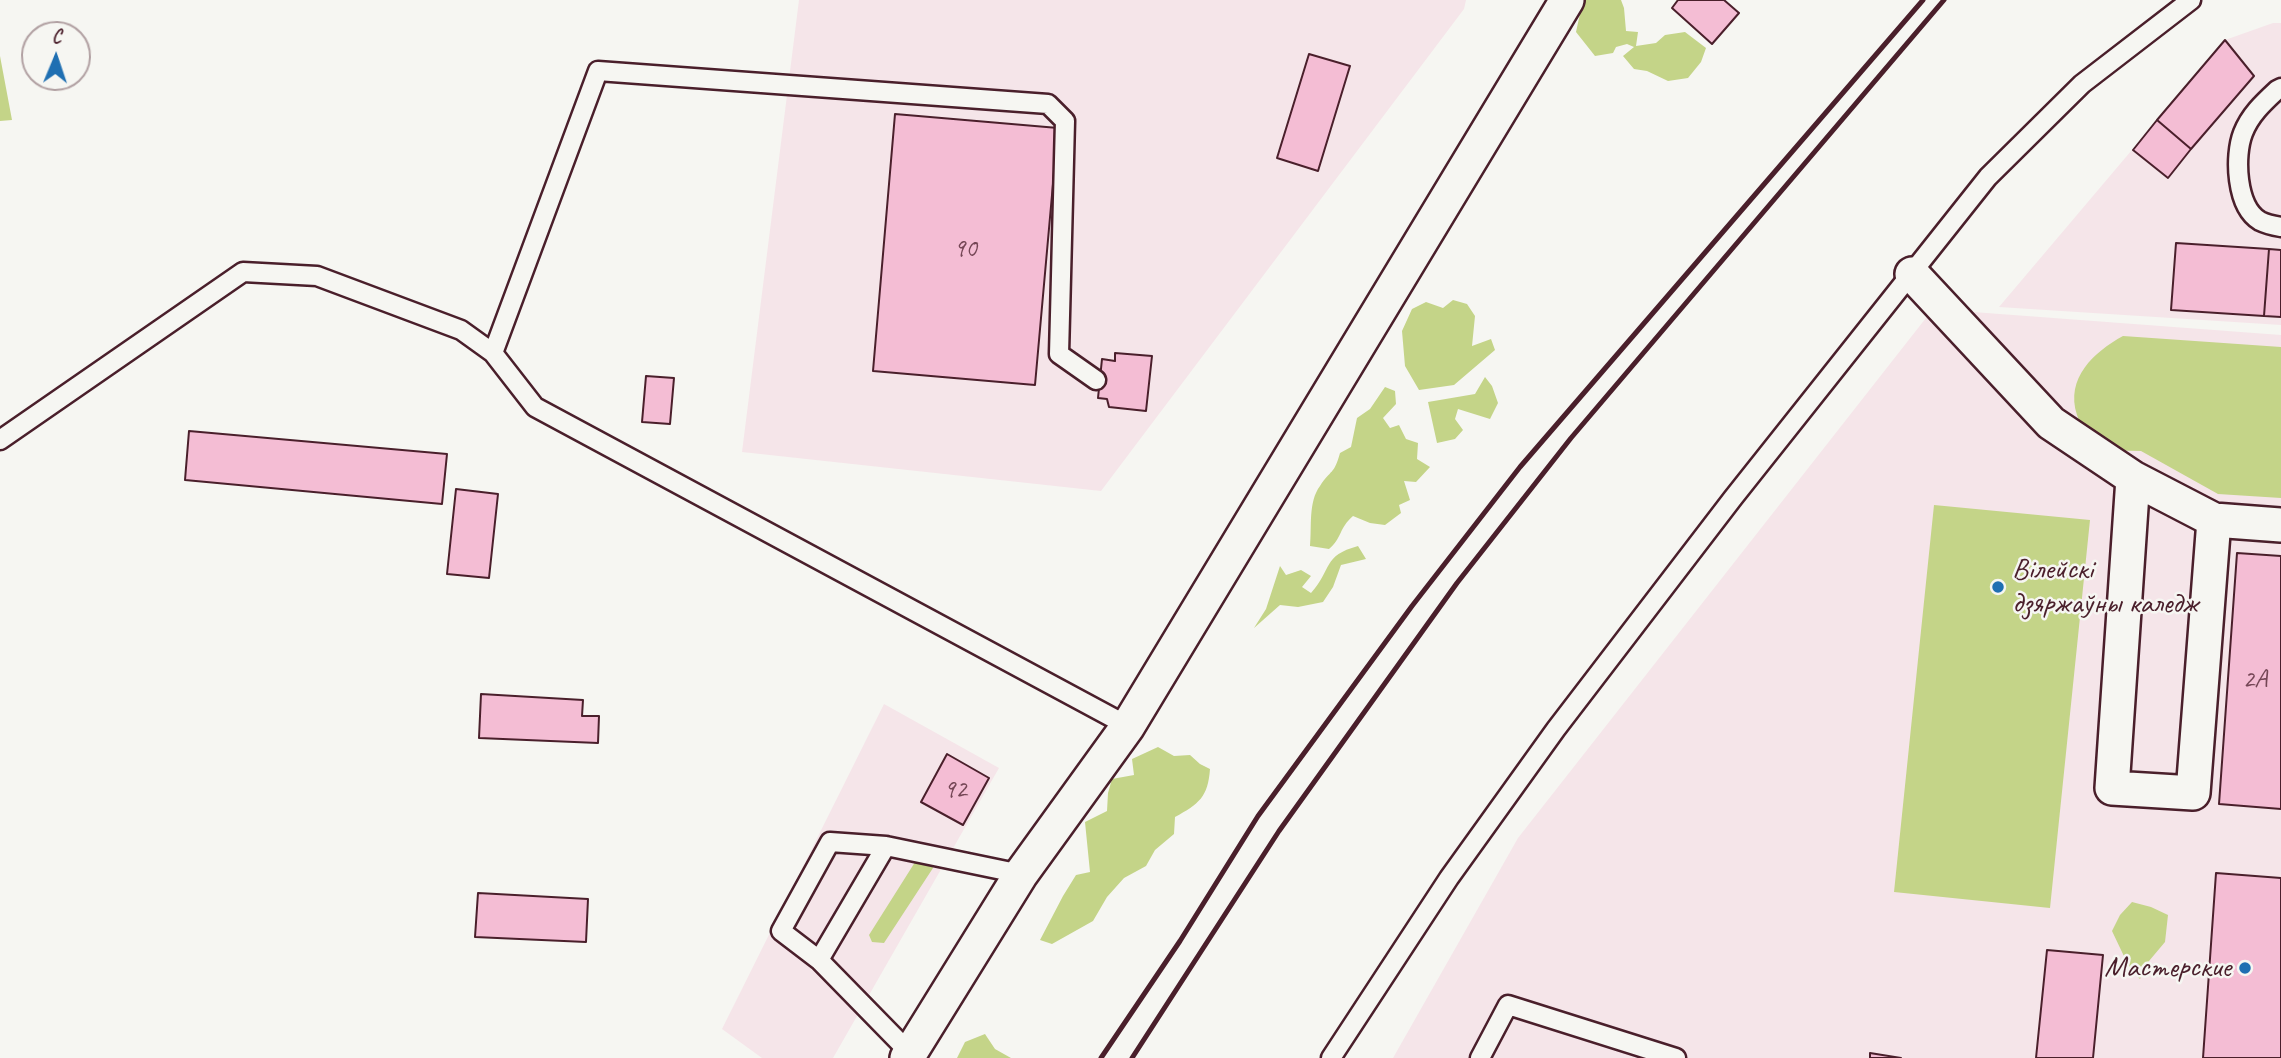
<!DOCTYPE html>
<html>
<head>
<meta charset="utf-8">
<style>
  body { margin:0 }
  #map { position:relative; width:2281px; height:1058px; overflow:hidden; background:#f6f6f2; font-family:Caveat,sans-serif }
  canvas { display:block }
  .north { position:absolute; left:21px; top:21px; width:70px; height:70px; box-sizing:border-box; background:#f6f6f2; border:2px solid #b1a0a2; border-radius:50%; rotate:2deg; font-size:19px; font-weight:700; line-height:28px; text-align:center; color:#4a1f2b }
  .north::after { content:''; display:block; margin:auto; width:24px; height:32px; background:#1f6fb2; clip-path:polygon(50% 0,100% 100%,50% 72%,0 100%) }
</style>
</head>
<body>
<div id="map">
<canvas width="2281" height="1058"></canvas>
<div class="north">С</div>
</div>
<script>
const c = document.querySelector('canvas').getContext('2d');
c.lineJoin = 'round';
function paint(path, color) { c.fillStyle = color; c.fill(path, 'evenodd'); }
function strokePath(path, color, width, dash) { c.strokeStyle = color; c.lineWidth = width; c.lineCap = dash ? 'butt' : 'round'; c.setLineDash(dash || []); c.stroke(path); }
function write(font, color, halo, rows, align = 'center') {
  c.font = font + ' Caveat,sans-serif'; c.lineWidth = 5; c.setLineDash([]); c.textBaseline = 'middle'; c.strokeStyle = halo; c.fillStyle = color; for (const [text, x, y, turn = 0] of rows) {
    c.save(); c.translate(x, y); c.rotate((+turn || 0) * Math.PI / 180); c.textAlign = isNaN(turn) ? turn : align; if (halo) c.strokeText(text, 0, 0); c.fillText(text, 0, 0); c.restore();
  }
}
const built = new Path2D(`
  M799 0H1466L1464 9 1101 491 742 452Z
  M2273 23H2281V325L1999 307 2225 40Z
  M1933 309 2281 335V1058H1393L1518 838Z
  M884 704 999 768 833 1058H762L722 1029Z`);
const green = new Path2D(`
  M1583 0H1621L1624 8 1626 31 1638 32 1636 46 1656 43 1665 35 1685 32 1706 48 1701 62 1688 78 1668 81 1647 71 1634 69 1623 56 1634 47 1627 44 1616 47 1613 53 1595 56 1576 32Z
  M0 56 12 120 0 121Z
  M1453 300 1467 304 1475 316 1472 346 1491 339 1495 350 1454 385 1419 390 1405 366 1402 331 1412 309 1426 302 1443 308Z
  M2123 336 2281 347V498L2218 494 2141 451 2095 450C2089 439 2081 427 2077 415 2065 378 2094 352 2123 336Z
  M1485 377 1492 386 1498 403 1490 419 1458 409 1455 419 1463 430 1455 439 1437 443 1428 402 1475 394Z
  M1385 387 1395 391 1396 404 1383 418 1390 428 1399 425 1406 439 1418 443 1417 459 1430 467 1416 482 1404 481 1410 500 1399 505 1401 513 1385 525 1370 523 1353 516C1339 528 1342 538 1329 549L1310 546C1312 527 1308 502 1320 486 1331 469 1334 475 1340 453L1351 447 1357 418 1370 409Z
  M1934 505 2090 520 2050 908 1894 892Z
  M1358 546 1366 559 1341 565 1333 587 1323 602 1298 607 1280 605 1254 628 1266 609 1280 566 1286 575 1301 570 1311 576 1302 587 1311 593C1333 568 1322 556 1358 546Z
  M1158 747 1174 756 1190 755 1200 764 1210 769C1208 797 1199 804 1175 817L1174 834 1155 850 1146 866 1124 878 1107 897 1093 921 1052 944 1040 940 1063 896 1076 875 1090 872 1085 822 1107 811 1108 793 1112 779 1134 775 1132 759Z
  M917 859 931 862 933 868 884 943 872 942 869 935Z
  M2132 902 2151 907 2168 915 2165 942 2149 961 2140 979 2131 971 2112 931 2120 915Z
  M985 1034 995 1049 1011 1058H957L965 1042Z`);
const building = new Path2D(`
  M1678 0H1724L1739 13 1712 44 1672 8Z
  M2225 40 2254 76 2191 149 2157 120Z
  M1309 54 1350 66 1318 171 1277 158Z
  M895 114 1058 128 1035 385 873 371Z
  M2157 120 2191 149 2168 178 2133 150Z
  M2176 243 2269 249 2264 316 2171 310Z
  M2269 249 2281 250V317L2264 316Z
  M1115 353 1152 356 1146 411 1109 407 1107 399 1098 398 1102 359 1115 361Z
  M646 376 674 378 670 424 642 422Z
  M189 431 447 454 442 504 185 480Z
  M456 489 498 494 489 578 447 574Z
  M2237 553 2281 556V809L2219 804Z
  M481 694 583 700 582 716H599L598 743 479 738Z
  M947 754 989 778 963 825 921 802Z
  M2216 873 2281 878V1058H2203Z
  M478 893 588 899 586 942 475 937Z
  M2047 950 2103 955 2093 1058H2036Z
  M1870 1053 1901 1058H1870Z`);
const service = new Path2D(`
  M2281 88 2277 90C2263 103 2250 115 2243 133 2234 156 2236 207 2260 221 2266 224 2275 226 2281 227
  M1096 380 1059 354 1065 121 1048 104 598 71 493 353 535 407 1128 726
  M0 440 243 272 317 276 461 330 493 353
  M819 960 781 931 830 842 886 846
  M910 1053 819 960 886 846 1021 874
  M1331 1058 1449 878 1556 729 1733 498 1988 177 2082 84 2191 0
  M1480 1058 1508 1005 1676 1058`);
const minor = new Path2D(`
  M1912 274 2051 423 2133 478 2112 788 2193 793 2214 520
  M2133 478 2214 520 2281 525
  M907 1058 1021 874 1128 726 1567 0`);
const rail = new Path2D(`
  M1101 1058 1180 941 1258 816 1412 606 1520 467 1923 0
  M1132 1058 1279 831 1457 583 1571 438 1944 0`);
const markers = [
  [1998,587,7,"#1f6fb2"],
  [2245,968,7,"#1f6fb2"]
];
const numberNames = [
  ["90",965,249],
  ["2А",2255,680],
  ["92",955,790]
];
const poiNames = [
  ["Вілейскі",2012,570],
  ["дзяржаўны каледж",2012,604],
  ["Мастерские",2231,968,"right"]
];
paint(built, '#f5e5e9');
paint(green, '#c4d488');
paint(building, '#f4bdd4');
strokePath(building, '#4a1f2b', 2);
strokePath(service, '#4a1f2b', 23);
strokePath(minor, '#4a1f2b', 38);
strokePath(service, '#f6f6f2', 18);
strokePath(minor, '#f6f6f2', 33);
strokePath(rail, '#4a1f2b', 5);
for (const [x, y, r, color] of markers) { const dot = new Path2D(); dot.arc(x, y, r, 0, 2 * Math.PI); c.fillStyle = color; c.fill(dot); strokePath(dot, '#f6f6f2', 2.5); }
write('26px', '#744655', null, numberNames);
write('30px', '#4a1f2b', '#f6f6f2', poiNames, 'left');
</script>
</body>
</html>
